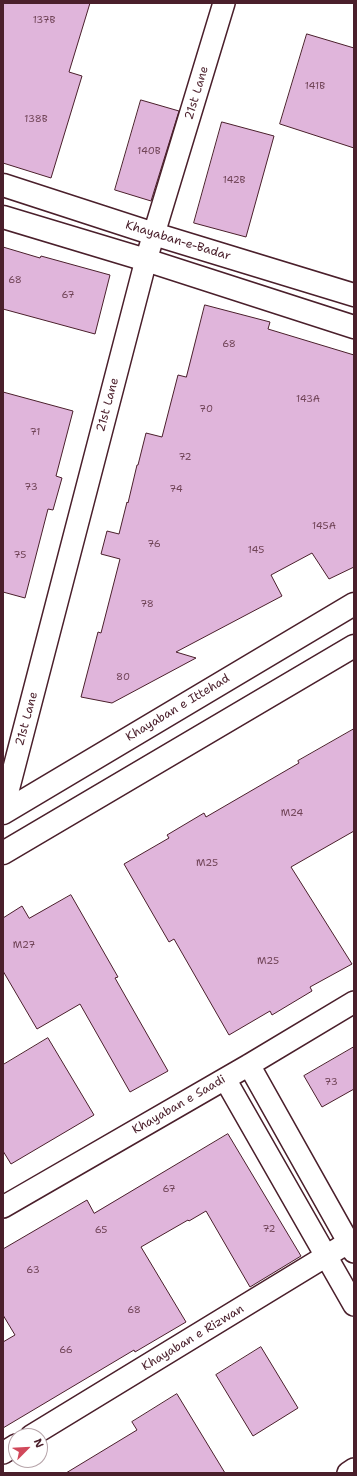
<!DOCTYPE html>
<html>
<head>
<meta charset="utf-8">
<style>
  body { margin:0 }
  #map { position:relative; width:357px; height:1476px; overflow:hidden; background:#fff; font-family:"Shantell Sans",sans-serif }
  canvas { display:block }
  .frame { position:absolute; inset:0; border:4px solid #4a1f2b; pointer-events:none }
  .north { position:absolute; left:8px; top:1428px; width:40px; height:40px; box-sizing:border-box; background:#fff; border:1px solid #b7a5aa; border-radius:50%; rotate:66deg; font-size:11px; font-weight:700; line-height:16px; text-align:center; color:#4a1f2b }
  .north::after { content:''; display:block; margin:auto; width:14px; height:18px; background:#d1495b; clip-path:polygon(50% 0,100% 100%,50% 72%,0 100%) }
</style>
</head>
<body>
<div id="map">
<canvas width="357" height="1476"></canvas>
<div class="frame"></div>
<div class="north">N</div>
</div>
<script>
const c = document.querySelector('canvas').getContext('2d');
c.lineJoin = 'round';
function paint(path, color) { c.fillStyle = color; c.fill(path, 'evenodd'); }
function strokePath(path, color, width, dash) { c.strokeStyle = color; c.lineWidth = width; c.lineCap = dash ? 'butt' : 'round'; c.setLineDash(dash || []); c.stroke(path); }
function write(font, color, halo, rows, align = 'center') {
  c.font = font + ' "Shantell Sans",sans-serif'; c.lineWidth = 3; c.setLineDash([]); c.textBaseline = 'middle'; c.strokeStyle = halo; c.fillStyle = color; for (const [text, x, y, turn = 0] of rows) {
    c.save(); c.translate(x, y); c.rotate((+turn || 0) * Math.PI / 180); c.textAlign = isNaN(turn) ? turn : align; if (halo) c.strokeText(text, 0, 0); c.fillText(text, 0, 0); c.restore();
  }
}
const building = new Path2D(`
  M3 3H90L69 72 82 76 51 178 3 163Z
  M307 34 354 48V148L280 124Z
  M141 100 179 111 151 201 115 190Z
  M222 122 274 136 246 237 194 223Z
  M3 247 40 258 41 256 110 275 95 334 3 309Z
  M205 305 270 322 268 329 354 355V567L329 579 312 553 271 575 282 596 176 652 196 658 112 703 81 697 98 632 101 633 120 559 101 554 107 531 119 534 127 502 128 503 137 465H138L146 433 162 437 178 375 186 377Z
  M3 392 73 411 56 476 62 478 53 510 48 509 25 598 3 592Z
  M354 729V831L291 867 352 964 310 987 312 991 272 1015 270 1011 229 1035 174 939 169 942 124 864 169 838 167 835 204 813 206 817 299 763 298 761Z
  M71 895 118 977 115 978 168 1071 130 1092 80 1004 37 1029 3 971V918L22 906 29 918Z
  M48 1038 94 1115 11 1164 3 1151V1065Z
  M354 1047V1089L322 1107 304 1076Z
  M228 1134 301 1256 250 1287 206 1211 189 1221 188 1220 141 1247 186 1322 135 1352 134 1350 3 1428V1342L15 1335 3 1315V1249L87 1200 94 1213Z
  M261 1347 298 1408 253 1436 216 1375Z
  M177 1394 225 1473H66L137 1430 132 1422Z`);
const minor = new Path2D(`
  M3 810 146 260 224 3
  M249 1065 354 1252
  M225 1079 354 1305
  M3 1207 249 1065 354 1002
  M31 1436 354 1239
  M3 1453 16 1445
  M348 1473 354 1469`);
const secondary = new Path2D(`
  M3 185 154 234 354 295
  M3 217 146 260 354 327`);
const primary = new Path2D(`
  M3 813 354 604
  M3 853 354 646`);
const numberNames = [
  ["137B",44,20],
  ["141B",315,86],
  ["138B",36,119],
  ["140B",149,151],
  ["142B",234,180],
  ["68",15,280],
  ["67",68,295],
  ["68",229,344],
  ["143A",308,399],
  ["70",206,409],
  ["71",35,432],
  ["72",185,457],
  ["73",31,487],
  ["74",176,489],
  ["145A",324,526],
  ["76",154,544],
  ["145",256,550],
  ["75",20,555],
  ["78",147,604],
  ["80",123,677],
  ["M24",292,813],
  ["M25",207,863],
  ["M27",24,945],
  ["M25",268,961],
  ["73",331,1082],
  ["67",169,1189],
  ["72",269,1229],
  ["65",101,1230],
  ["63",33,1270],
  ["68",134,1310],
  ["66",66,1350]
];
const streetNames = [
  ["21st Lane",197,93,-73],
  ["Khayaban-e-Badar",178,241,17],
  ["21st Lane",108,405,-75],
  ["Khayaban e Ittehad",178,708,-31],
  ["21st Lane",27,719,-75],
  ["Khayaban e Saadi",179,1105,-30],
  ["Khayaban e Rizwan",193,1338,-31]
];
paint(building, '#e0b5db');
strokePath(building, '#4a1f2b', 1);
strokePath(minor, '#4a1f2b', 24);
strokePath(secondary, '#4a1f2b', 25);
strokePath(primary, '#4a1f2b', 25);
strokePath(minor, '#fff', 21);
strokePath(secondary, '#fff', 22);
strokePath(primary, '#fff', 22);
write('10px', '#704457', null, numberNames);
write('12px', '#4a1f2b', '#fff', streetNames);
</script>
</body>
</html>
